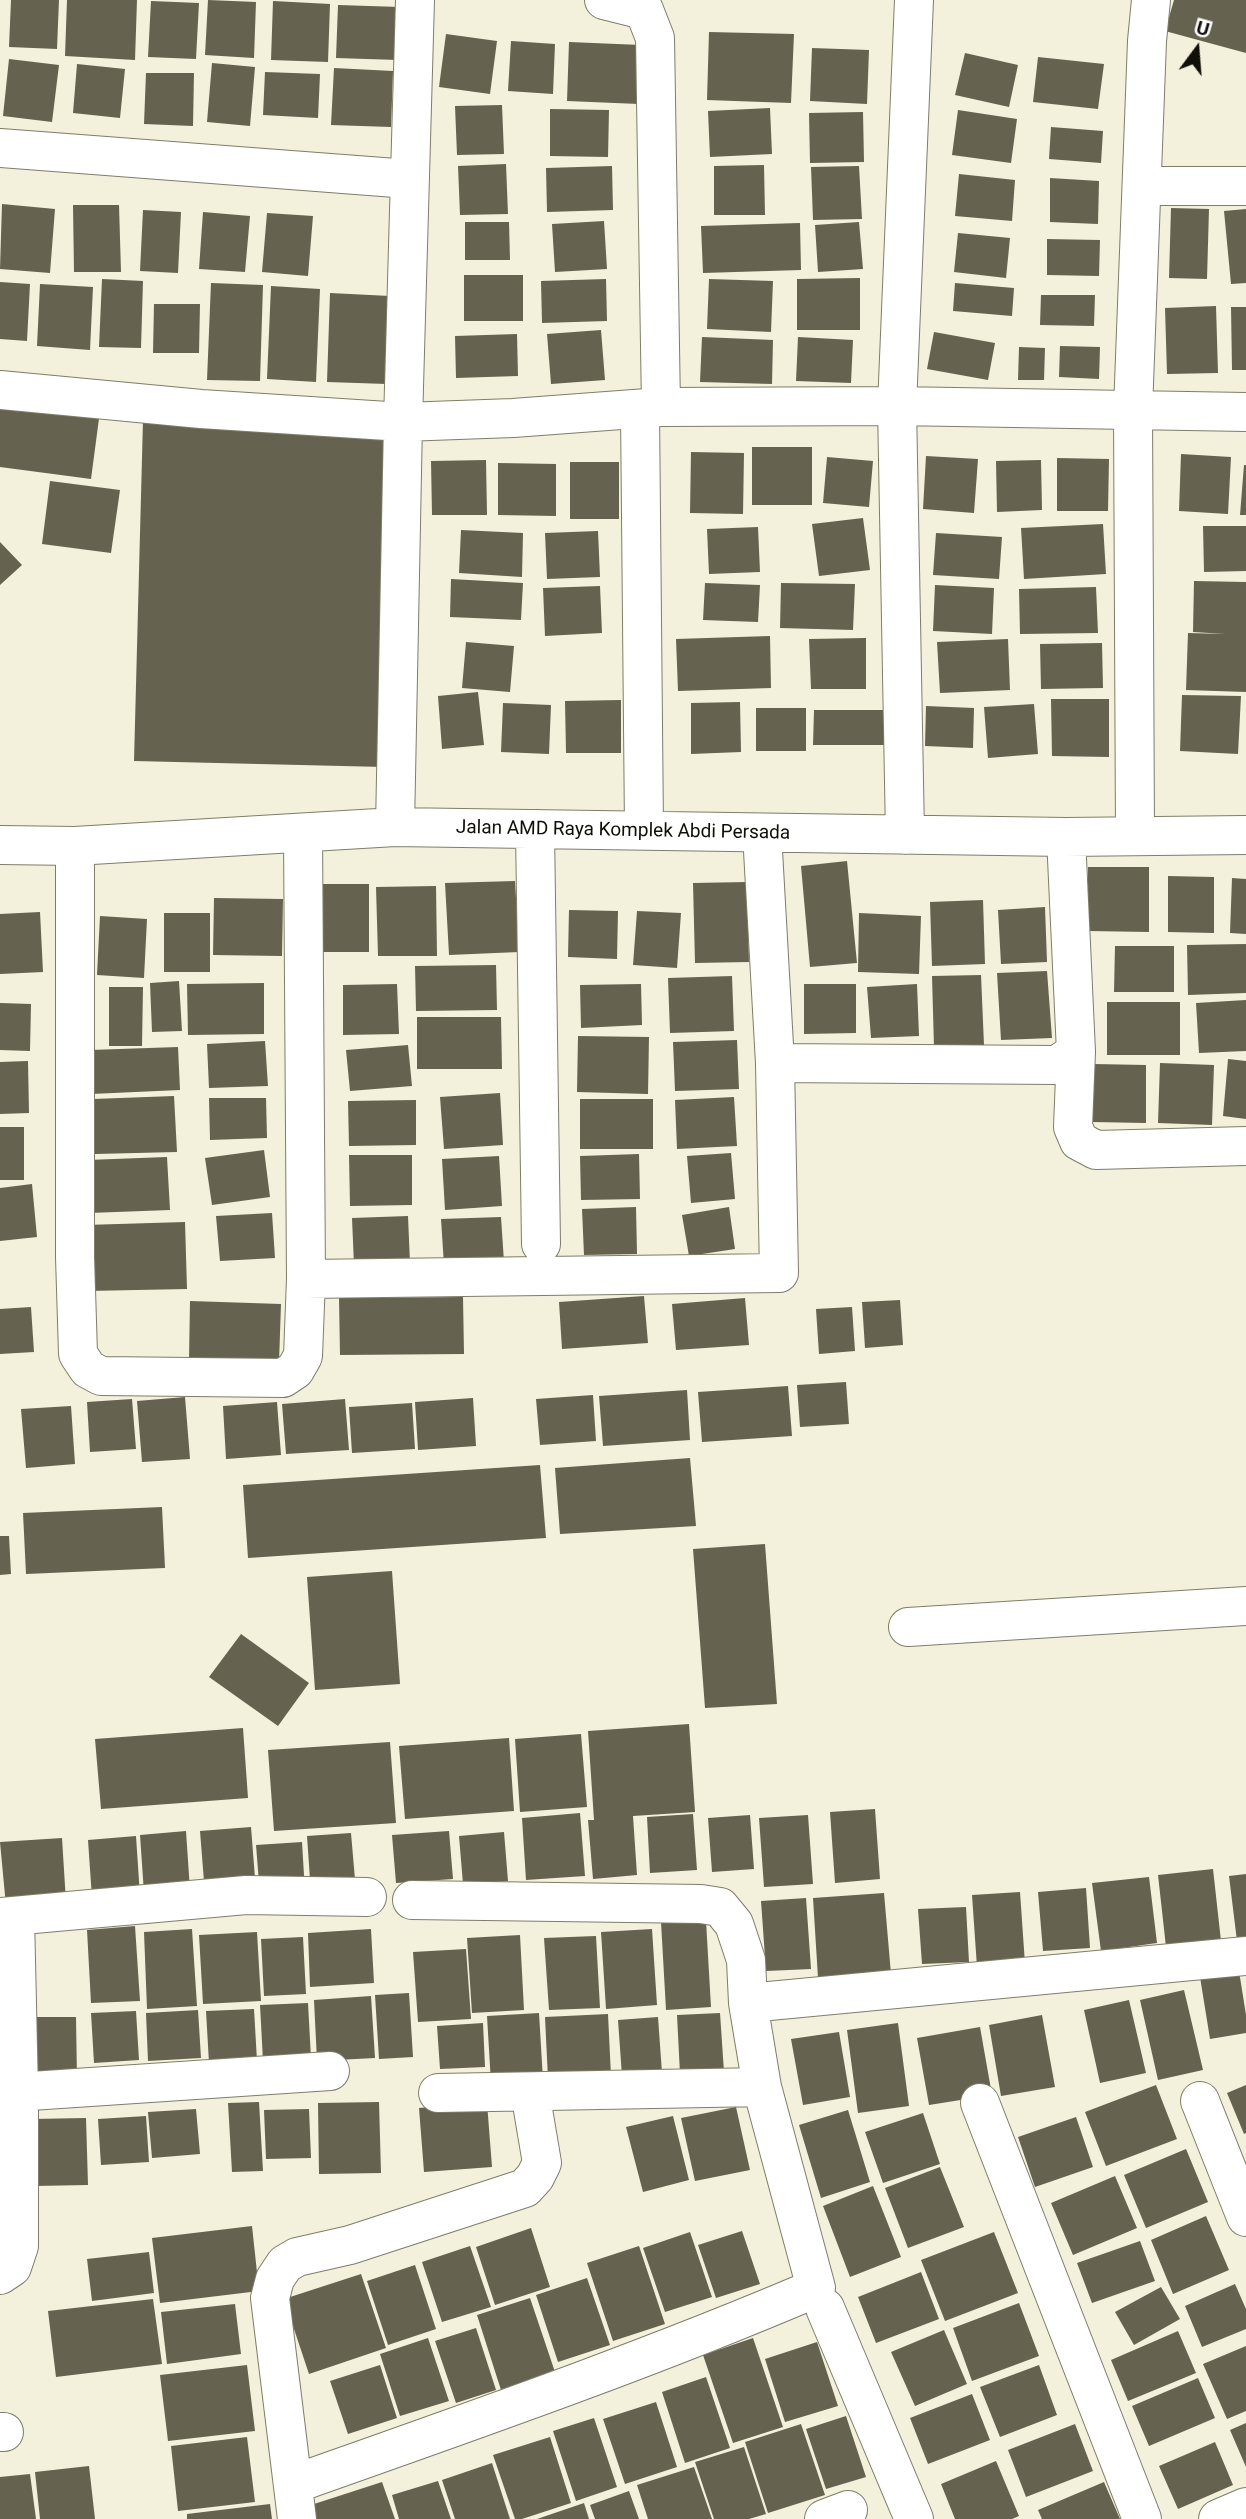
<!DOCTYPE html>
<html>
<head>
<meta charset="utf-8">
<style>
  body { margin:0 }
  #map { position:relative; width:1246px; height:2519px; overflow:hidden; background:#f3f0db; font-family:Roboto,sans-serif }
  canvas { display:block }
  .north { position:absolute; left:1162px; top:14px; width:70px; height:70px; -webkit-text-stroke:5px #fff; paint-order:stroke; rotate:16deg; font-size:19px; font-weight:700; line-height:28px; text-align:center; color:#100f08 }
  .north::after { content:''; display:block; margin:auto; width:24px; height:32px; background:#100f08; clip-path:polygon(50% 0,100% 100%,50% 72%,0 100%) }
</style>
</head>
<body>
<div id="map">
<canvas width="1246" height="2519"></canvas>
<div class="north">U</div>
</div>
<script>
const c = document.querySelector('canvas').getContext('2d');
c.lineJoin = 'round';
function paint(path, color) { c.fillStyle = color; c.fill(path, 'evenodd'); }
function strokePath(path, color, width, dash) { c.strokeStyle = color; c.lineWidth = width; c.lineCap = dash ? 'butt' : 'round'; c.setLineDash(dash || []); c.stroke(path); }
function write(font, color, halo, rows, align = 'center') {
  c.font = font + ' Roboto,sans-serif'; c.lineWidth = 5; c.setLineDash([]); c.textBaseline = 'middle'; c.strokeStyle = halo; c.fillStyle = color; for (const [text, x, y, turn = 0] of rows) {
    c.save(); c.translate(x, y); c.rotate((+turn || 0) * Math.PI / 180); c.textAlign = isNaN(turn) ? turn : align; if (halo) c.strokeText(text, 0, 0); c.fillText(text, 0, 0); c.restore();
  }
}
const building = new Path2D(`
  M11 0H59L57 49 9 47Z
  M67 0H137L135 60 65 56Z
  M208 0 256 2 254 58 205 55Z
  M1174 0H1246V53L1165 31Z
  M151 1 199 3 196 59 148 57Z
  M273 1 330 4 328 62 271 60Z
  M338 5 400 7 398 60 336 58Z
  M709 32 794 34 791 103 707 100Z
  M446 34 497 41 490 94 439 87Z
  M511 41 555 44 553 94 508 91Z
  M569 42 641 45 639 104 567 101Z
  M812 48 869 50 867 104 810 101Z
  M965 53 1018 65 1009 107 955 95Z
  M1038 57 1104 64 1098 109 1033 102Z
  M9 59 59 65 52 122 3 116Z
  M212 63 255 67 250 126 207 122Z
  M77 64 125 69 120 118 73 113Z
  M334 68 393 71 391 127 331 125Z
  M265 72 320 74 318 118 263 115Z
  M146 73H194L193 126 144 124Z
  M502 105 504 154 457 155 455 106Z
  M770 108 772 154 710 157 708 111Z
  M550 109 609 110 608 157 550 156Z
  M958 110 1017 119 1011 163 952 155Z
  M863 112 864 162 810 163 809 113Z
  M1051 127 1103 131 1101 163 1049 159Z
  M506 164 508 214 460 215 458 166Z
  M764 165 765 215H714V166Z
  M612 166 613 210 547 212 546 168Z
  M859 166 862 219 813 220 811 167Z
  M959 174 1015 180 1012 221 955 216Z
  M1050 178 1099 181 1098 224 1050 222Z
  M2 204 55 209 50 273 0 269Z
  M73 205H119L121 272H74Z
  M1171 208 1209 209 1207 279 1169 278Z
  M1246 209V283L1231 284 1224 211Z
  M143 210 181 212 178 273 140 271Z
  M203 212 250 216 245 272 199 269Z
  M267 213 313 216 308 276 262 272Z
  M604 221 607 269 555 272 552 224Z
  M465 222H509L510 260H465Z
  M859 222 863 269 818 272 815 225Z
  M800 223 801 270 703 273 701 226Z
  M958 233 1010 238 1006 278 954 272Z
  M1047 239 1100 240 1099 276 1047 275Z
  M464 275H523V321H464Z
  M860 278V330H797V279Z
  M102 279 143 281 141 348 99 347Z
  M606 279 607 321 542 323 541 281Z
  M709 279 773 281 771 332 707 329Z
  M0 282 30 284 27 341 0 339Z
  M211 283 263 285 260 381 207 380Z
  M955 283 1014 288 1012 316 953 311Z
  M40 284 93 287 90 350 37 346Z
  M271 286 320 289 316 382 267 379Z
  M330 293 390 296 387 384 327 382Z
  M1041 295H1095L1094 326 1040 325Z
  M154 304H200L199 353H153Z
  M1216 306 1218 373 1167 374 1165 308Z
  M1231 307H1246V370H1232Z
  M601 330 605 380 551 384 547 334Z
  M934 332 995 343 988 380 927 369Z
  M517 334 518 376 456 378 455 336Z
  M702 337 773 340 772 384 700 382Z
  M798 337 853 340 851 383 796 381Z
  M1060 346 1100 347 1099 379 1059 377Z
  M1019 347 1045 348 1044 380H1018Z
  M0 397 100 411 91 479 0 467Z
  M143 420 393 427 384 767 134 761Z
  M752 447H812V505H752Z
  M691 452 744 453 743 514 690 513Z
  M1181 454 1231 457 1228 514 1179 511Z
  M926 456 978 459 974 513 923 509Z
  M827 457 873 461 869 507 823 503Z
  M1057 458 1109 459 1108 511H1057Z
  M486 460 487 515H432L431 461Z
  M1041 460 1042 510 997 512 996 461Z
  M570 462H619V519H570Z
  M498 463 556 464V516L498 515Z
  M1244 465H1246V515H1240Z
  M50 481 120 490 111 553 42 544Z
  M863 518 870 570 819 576 812 524Z
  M1103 524 1106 574 1024 579 1021 528Z
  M1203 526H1246V571L1204 572Z
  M758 527 760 572 709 574 707 529Z
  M461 530 523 533 522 577 459 573Z
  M598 531 600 577 547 579 545 533Z
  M936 533 1002 537 999 579 933 575Z
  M0 542 22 565 0 585Z
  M451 579 523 583 521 620 450 617Z
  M1194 581 1246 582V692L1186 690 1188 633 1226 634 1193 632Z
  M705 583 760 585 758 622 703 620Z
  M781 583 855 584 853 630 780 628Z
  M935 585 994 588 992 634 933 631Z
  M600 586 602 633 545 636 543 588Z
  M1096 587 1098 633 1020 634 1019 589Z
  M770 636 771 688 678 691 676 639Z
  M866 638V689H811L809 639Z
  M1008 639 1010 690 940 693 937 642Z
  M466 642 514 646 510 692 462 688Z
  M1102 643 1103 688 1041 689 1040 644Z
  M478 692 484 745 442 749 438 696Z
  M1182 695 1241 696 1238 754 1180 751Z
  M1051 699H1109V757L1052 756Z
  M621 700V753H566L565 701Z
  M740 702 741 752 691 754V703Z
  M503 703 551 705 549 754 501 752Z
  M1034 704 1038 754 988 758 984 707Z
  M926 706 974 708 973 748 925 746Z
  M756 708H806V751H756Z
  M814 710H884V745H813Z
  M847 861 857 963 810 967 801 866Z
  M1088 867H1149V932L1088 931Z
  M1168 876 1214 877V933L1168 932Z
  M1232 878 1246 879V934L1230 933Z
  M515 881 519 952 449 955 445 883Z
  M747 882 749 962 695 963 693 883Z
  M318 884H369V952H318Z
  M436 886 437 956H378L376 887Z
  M214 898 283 899 282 956 213 955Z
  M983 900 985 964 932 966 930 902Z
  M1045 907 1047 962 1001 964 998 910Z
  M569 910 618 911 617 959 568 957Z
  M637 911 681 913 677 968 633 965Z
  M40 912 43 972 0 974V914Z
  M164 913H210V972H164Z
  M859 913 921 916 919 974 858 972Z
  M100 916 147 919 144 978 97 975Z
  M1246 944V993L1188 995 1187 945Z
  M1115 946H1174V992H1114Z
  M496 965 497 1010 416 1011 415 966Z
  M1047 971 1052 1038 1001 1040 997 973Z
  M981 975 984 1045 934 1047 932 976Z
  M732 976 734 1031 670 1033 668 978Z
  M179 981 182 1031 152 1032 150 983Z
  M264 983V1034L188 1035 187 984Z
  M397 984 399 1034 343 1035V985Z
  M641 984 642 1025 581 1028 580 985Z
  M804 984H856V1033L804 1034Z
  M917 984 919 1036 871 1038 867 987Z
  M109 987H143L142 1046H109Z
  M1246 1000V1051L1199 1053 1196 1003Z
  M1107 1002H1180V1055H1107Z
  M0 1003 31 1004 30 1051 0 1050Z
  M417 1017H501L502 1069H417Z
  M578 1036 649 1037 648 1094 577 1092Z
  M737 1040 739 1089 675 1091 673 1042Z
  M265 1041 268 1086 209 1088 207 1044Z
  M408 1045 412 1086 350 1091 346 1050Z
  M178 1047 180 1090 91 1094 90 1050Z
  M1228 1059 1246 1061V1119L1223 1116Z
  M28 1061 29 1113 0 1114V1062Z
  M1160 1063 1214 1065 1212 1125 1158 1123Z
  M1094 1064 1146 1065V1123L1092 1122Z
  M500 1093 503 1145 444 1149 440 1097Z
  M174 1096 177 1152 95 1154 93 1099Z
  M734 1097 737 1146 677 1149 675 1100Z
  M209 1098H266L267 1138 210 1140Z
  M580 1099H653V1149H580Z
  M416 1100V1145L349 1146 348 1101Z
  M0 1127H24V1180H0Z
  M264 1150 270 1197 212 1205 205 1158Z
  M731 1153 735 1199 691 1203 687 1156Z
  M639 1154 640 1199 581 1200 580 1156Z
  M349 1155H412V1205L350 1206Z
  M499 1156 502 1206 445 1210 442 1159Z
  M167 1157 170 1210 89 1213 87 1160Z
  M32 1184 37 1237 0 1241V1188Z
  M636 1207 637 1254 584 1255 582 1209Z
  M729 1207 735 1249 689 1256 682 1215Z
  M272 1213 275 1258 220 1261 216 1216Z
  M408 1216 410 1263 354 1265 352 1218Z
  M501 1217 504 1262 444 1265 441 1219Z
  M185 1222 187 1289 87 1291 85 1225Z
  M644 1296 648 1343 562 1349 559 1302Z
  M463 1297 464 1354 340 1355 339 1298Z
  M745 1298 749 1345 676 1350 672 1304Z
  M900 1300 903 1345 865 1348 862 1302Z
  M190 1301 281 1304 279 1363 189 1360Z
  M31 1307 34 1352 0 1354V1309Z
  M852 1307 855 1351 819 1354 816 1309Z
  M846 1382 849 1424 800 1427 797 1385Z
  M788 1386 792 1436 702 1442 698 1392Z
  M687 1390 690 1440 603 1446 599 1396Z
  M593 1395 596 1441 540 1445 536 1399Z
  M185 1397 190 1459 142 1462 137 1401Z
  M473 1398 476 1446 418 1450 415 1402Z
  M132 1399 136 1449 90 1452 87 1402Z
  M345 1399 349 1450 286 1454 282 1404Z
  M277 1402 281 1455 226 1459 223 1406Z
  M412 1403 415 1449 352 1453 349 1407Z
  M71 1406 75 1464 26 1468 21 1409Z
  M690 1458 696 1526 560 1534 555 1468Z
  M540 1465 546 1538 248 1558 243 1485Z
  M162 1507 165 1568 26 1574 23 1513Z
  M0 1536H9L11 1574 0 1575Z
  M765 1544 777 1704 705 1708 693 1549Z
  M392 1571 400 1684 315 1690 307 1577Z
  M241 1634 309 1683 278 1726 209 1677Z
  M689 1724 695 1812 633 1816 637 1875 593 1879 588 1820H594L588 1731Z
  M243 1728 248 1798 101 1809 95 1739Z
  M581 1734 587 1807 520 1812 515 1739Z
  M509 1738 514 1811 405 1819 399 1746Z
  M390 1742 396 1823 274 1831 268 1750Z
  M875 1809 880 1879 835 1883 830 1812Z
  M580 1813 585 1876 526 1880 522 1818Z
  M693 1814 697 1870 650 1873 647 1817Z
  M750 1815 754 1869 712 1872 708 1818Z
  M808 1815 813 1884 764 1887 759 1818Z
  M251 1827 256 1891 205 1894 200 1831Z
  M186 1831 190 1890 144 1893 140 1835Z
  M449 1831 453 1879 396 1883 392 1835Z
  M504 1832 508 1881 463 1884 459 1836Z
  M351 1833 356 1891 311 1894 307 1836Z
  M136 1836 140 1896 92 1898 88 1840Z
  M62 1838 66 1902 6 1906 0 1842Z
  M302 1842 305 1892 260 1895 256 1845Z
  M1213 1869 1221 1941 1166 1947 1158 1875Z
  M1246 1874V1940L1237 1941 1229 1876Z
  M1149 1877 1157 1943 1101 1951 1092 1883Z
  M1086 1888 1090 1948 1043 1951 1038 1892Z
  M1020 1892 1025 1964 977 1967 972 1895Z
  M884 1893 891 1974 818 1978 813 1898Z
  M806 1898 811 1969 766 1971 761 1901Z
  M966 1907 969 1962 922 1964 918 1909Z
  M706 1921 711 2007 666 2010 661 1922Z
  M135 1926 140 2001 91 2003 87 1930Z
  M192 1929 197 2006 147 2009 144 1932Z
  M371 1929 374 1983 310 1987 308 1933Z
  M652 1929 657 2005 606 2009 601 1932Z
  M257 1932 261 2001 203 2004 199 1935Z
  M520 1935 524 2010 472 2013 467 1938Z
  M596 1936 600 2008 549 2010 544 1938Z
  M303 1937 306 1994 264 1996 261 1939Z
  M466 1949 471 2019 418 2022 413 1952Z
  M1239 1971 1246 2015V2033L1210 2039 1200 1977Z
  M1184 1990 1203 2070 1158 2080 1140 2000Z
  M409 1993 413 2057 379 2059 375 1995Z
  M371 1996 375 2058 317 2061 314 2000Z
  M1129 2000 1146 2073 1100 2083 1084 2010Z
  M308 2003 311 2058 263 2061 260 2005Z
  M254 2009 257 2061 209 2063 206 2011Z
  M198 2010 201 2058 148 2061 146 2013Z
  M136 2011 139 2060 94 2063 91 2013Z
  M539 2013 543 2080 491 2083 487 2016Z
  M720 2013 724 2072 680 2074 677 2015Z
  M608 2014 611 2076 548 2079 545 2017Z
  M1042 2015 1055 2087 1001 2096 989 2025Z
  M25 2017H76L77 2079 27 2080Z
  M658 2017 662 2073 622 2076 618 2020Z
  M483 2023 485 2067 440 2069 437 2026Z
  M898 2023 909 2106 858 2113 847 2030Z
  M980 2027 992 2095 929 2105 917 2038Z
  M839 2032 850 2097 803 2105 791 2039Z
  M1156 2085 1177 2139 1106 2166 1085 2112Z
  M1246 2085V2133L1244 2134 1227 2093Z
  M259 2102 263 2171 232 2172 228 2103Z
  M379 2102 381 2173 319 2174 318 2103Z
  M487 2103 492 2167 424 2172 419 2108Z
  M736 2107 750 2170 695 2181 681 2118Z
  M196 2109 200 2154 152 2158 148 2112Z
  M309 2109 311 2158 266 2159 264 2110Z
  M848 2110 870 2182 821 2198 799 2125Z
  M923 2113 940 2164 883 2183 865 2132Z
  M146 2116 149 2162 101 2165 98 2119Z
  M673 2116 689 2180 643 2192 626 2127Z
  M1076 2117 1093 2167 1035 2187 1018 2137Z
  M86 2118 88 2185 34 2186 32 2119Z
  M1186 2149 1208 2202 1146 2228 1124 2175Z
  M940 2167 964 2227 908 2248 885 2188Z
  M1115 2176 1137 2228 1073 2255 1051 2203Z
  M873 2186 901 2257 850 2277 823 2206Z
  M1206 2216 1229 2270 1173 2294 1151 2240Z
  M252 2226 259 2291 160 2303 152 2238Z
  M531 2228 550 2287 495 2305 476 2247Z
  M742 2231 760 2284 716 2298 698 2245Z
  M690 2232 712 2297 665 2312 643 2248Z
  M994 2232 1018 2293 945 2321 921 2260Z
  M1140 2241 1155 2281 1092 2303 1077 2263Z
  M470 2246 491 2307 442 2322 422 2262Z
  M639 2246 665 2324 613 2341 587 2263Z
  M149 2252 154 2293 92 2301 87 2259Z
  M415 2265 436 2329 388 2345 367 2281Z
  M921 2272 939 2319 876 2343 858 2297Z
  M361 2274 386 2348 309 2374 284 2299Z
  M587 2278 610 2345 558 2362 536 2295Z
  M1235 2284 1246 2309V2329L1202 2347 1185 2306Z
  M1161 2287 1180 2319 1134 2345 1115 2312Z
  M530 2298 555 2372 501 2390 477 2315Z
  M153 2299 162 2364 56 2377 48 2311Z
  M1019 2303 1039 2356 972 2381 953 2328Z
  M235 2304 241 2354 167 2364 161 2312Z
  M476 2328 496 2390 456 2403 435 2341Z
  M944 2330 967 2384 915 2406 891 2352Z
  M1178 2331 1196 2373 1128 2401 1111 2360Z
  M428 2338 449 2401 400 2416 380 2354Z
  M753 2338 783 2427 733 2443 703 2355Z
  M817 2342 838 2406 785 2422 765 2359Z
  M1246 2346V2411L1227 2419 1203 2364Z
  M247 2365 255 2431 168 2441 160 2375Z
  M380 2365 397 2418 348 2434 330 2381Z
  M1039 2365 1057 2415 1000 2437 980 2387Z
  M706 2377 730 2448 685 2463 662 2392Z
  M1198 2378 1215 2418 1149 2446 1132 2406Z
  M972 2394 990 2440 928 2464 910 2418Z
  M656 2402 677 2467 625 2484 603 2419Z
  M846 2416 866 2477 826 2489 806 2429Z
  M594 2418 617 2487 576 2501 553 2431Z
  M1246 2423V2467L1230 2430Z
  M801 2424 825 2495 768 2513 745 2442Z
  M1075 2424 1093 2471 1026 2497 1008 2450Z
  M247 2437 255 2502 178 2511 171 2446Z
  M550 2437 571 2503 522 2519H515L493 2455Z
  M1215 2442 1233 2485 1178 2509 1159 2466Z
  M744 2447 766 2514 749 2519H714L695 2462Z
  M996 2461 1019 2516 1012 2519H955L941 2484Z
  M492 2463 510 2519H455L442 2480Z
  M89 2466 95 2519H40L35 2472Z
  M694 2467 712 2519H648L637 2485Z
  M30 2474 36 2519H0V2477Z
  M438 2481 451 2519H399L392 2495Z
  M382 2482 395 2519H316L311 2505Z
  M1104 2482 1120 2519H1042L1038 2510Z
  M629 2491 639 2519H595L590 2505Z
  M584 2503 589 2519H537Z
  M270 2504 272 2519H187V2514Z`);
const minor = new Path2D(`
  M604 0 644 10 655 38 661 407
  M0 148 409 179
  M1142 186H1246
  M0 390 201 409 403 422 513 418 661 407 897 406 1246 412
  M640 410 644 830
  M395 827 403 422 415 0
  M535 829 541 1244
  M905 835 897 406 914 0
  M1135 835 1133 410 1147 41 1151 0
  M0 845 75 846 395 827 1066 837 1246 835
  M75 846V1257L78 1354 88 1369 101 1376 283 1378 295 1370 303 1356 306 1279 303 833
  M1076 1052 1073 1127 1079 1141 1096 1150 1246 1146
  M775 1063 1057 1065 1076 1052 1066 837
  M306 1279 779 1273 775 1063 762 833
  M908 1627 1246 1606
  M0 1917 246 1895 367 1897
  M748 2003 1246 1956
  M0 2093 330 2071
  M438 2093 762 2087
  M1200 2101 1246 2217
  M980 2103 1142 2519
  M0 2275 12 2267 19 2246V2092L15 1916
  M825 2308 914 2519
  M0 2432H4
  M294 2484C469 2422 645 2361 816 2288L762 2087 748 2003 746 1960 734 1924 720 1907 701 1904 412 1900
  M297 2519 270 2298 275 2279 285 2264 297 2257 350 2245 525 2188 535 2177 542 2163 530 2092
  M824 2519 848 2510
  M1218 2519 1246 2507`);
const streetNames = [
  ["Jalan AMD Raya Komplek Abdi Persada",623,831,1]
];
paint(building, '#656250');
strokePath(minor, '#7f7d6a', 40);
strokePath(minor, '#fff', 38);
write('19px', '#100f08', '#fff', streetNames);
</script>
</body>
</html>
